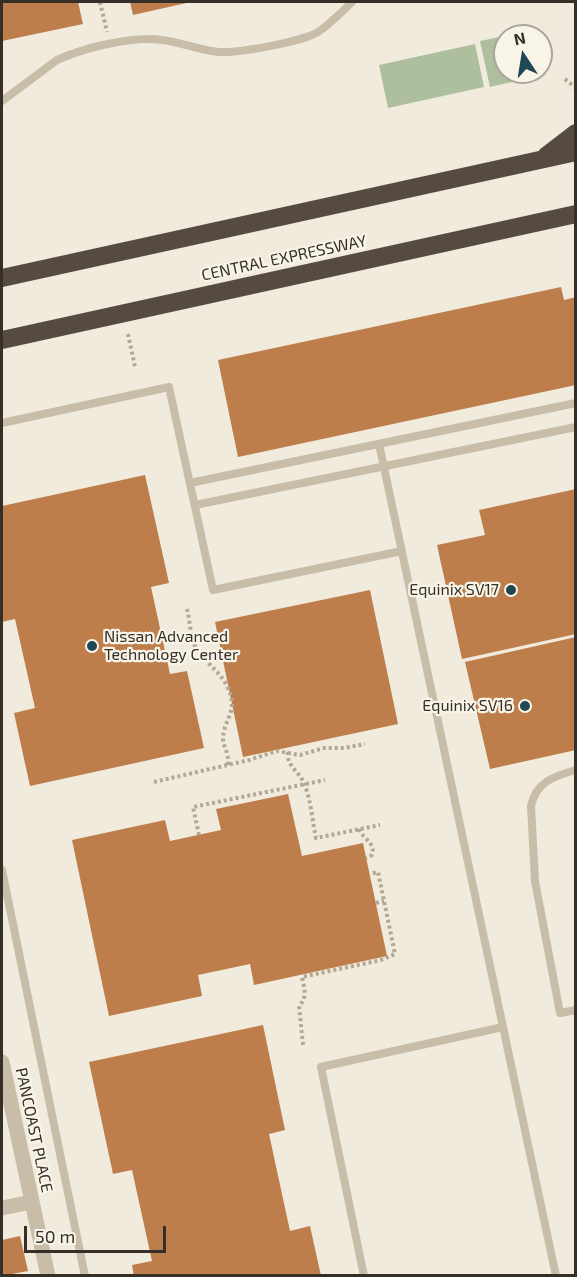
<!DOCTYPE html>
<html>
<head>
<meta charset="utf-8">
<style>
  body { margin:0 }
  #map { position:relative; width:577px; height:1277px; overflow:hidden; background:#f0ebdc; font-family:"Exo 2",sans-serif }
  canvas { display:block }
  .frame { position:absolute; inset:0; border:3px solid #352f28; pointer-events:none }
  .north { position:absolute; left:493px; top:24px; width:60px; height:60px; box-sizing:border-box; background:#f8f4e8; border:2px solid #aaa59b; border-radius:50%; rotate:348deg; font-size:16px; font-weight:700; line-height:24px; text-align:center; color:#352f28 }
  .north::after { content:''; display:block; margin:auto; width:21px; height:27px; background:#204754; clip-path:polygon(50% 0,100% 100%,50% 72%,0 100%) }
  .scale { position:absolute; left:24px; top:1226px; width:142px; height:27px; box-sizing:border-box; border:3px solid #352f28; border-top:0; padding-left:8px; font-size:18px; line-height:21px; white-space:nowrap; color:#352f28; -webkit-text-stroke:4px #f8f4e8; paint-order:stroke }
</style>
</head>
<body>
<div id="map">
<canvas width="577" height="1277"></canvas>
<div class="frame"></div>
<div class="north">N</div>
<div class="scale">50 m</div>
</div>
<script>
const c = document.querySelector('canvas').getContext('2d');
c.lineJoin = 'round';
function paint(path, color) { c.fillStyle = color; c.fill(path, 'evenodd'); }
function strokePath(path, color, width, dash) { c.strokeStyle = color; c.lineWidth = width; c.lineCap = dash ? 'butt' : 'round'; c.setLineDash(dash || []); c.stroke(path); }
function write(font, color, halo, rows, align = 'center') {
  c.font = font + ' "Exo 2",sans-serif'; c.lineWidth = 4.5; c.setLineDash([]); c.textBaseline = 'middle'; c.strokeStyle = halo; c.fillStyle = color; for (const [text, x, y, turn = 0] of rows) {
    c.save(); c.translate(x, y); c.rotate((+turn || 0) * Math.PI / 180); c.textAlign = isNaN(turn) ? turn : align; if (halo) c.strokeText(text, 0, 0); c.fillText(text, 0, 0); c.restore();
  }
}
const green = new Path2D(`
  M505 36V72H514L516 81 490 87 480 41Z
  M475 44 484 87 388 108 379 65Z
  M541 57 545 75 519 80 517 72H541Z`);
const building = new Path2D(`
  M2 2H78L83 24 2 41Z
  M130 2H191L133 15Z
  M561 287 564 300 576 297V385L238 457 218 360Z
  M145 475 169 583 151 587 170 674 187 671 204 748 30 786 14 713 35 708 15 619 2 622V506Z
  M576 489V634L462 659 437 545 485 535 479 510Z
  M370 590 398 724 243 757 215 622Z
  M576 637V750L490 769 465 662Z
  M288 794 302 856 363 843 387 956 254 985 250 964 198 975 202 996 109 1016 72 840 165 820 170 841 221 830 216 809Z
  M263 1025 285 1130 269 1134 290 1231 310 1226 321 1276H134L132 1265 152 1261 132 1170 113 1174 89 1062Z
  M20 1236 28 1271 2 1276V1240Z`);
const path = new Path2D(`
  M100 2 107 32
  M565 79 576 88
  M128 334 135 367
  M187 609C190 621 190 635 195 646 203 661 219 670 227 686 240 712 223 719 223 739 223 747 229 751 228 765
  M288 752C286 765 298 771 303 781 311 798 312 820 316 838L380 825
  M154 782 249 760 277 751 300 755 324 748H344L365 744
  M359 829C363 839 376 843 372 855L366 858
  M199 835 193 807 325 780
  M376 903 384 901
  M303 1045 299 1006C308 997 304 988 302 977L381 960 395 954 378 872 370 874`);
const lane = new Path2D(`
  M2 101 57 60C84 48 121 39 151 39 174 39 196 50 219 52 239 53 301 42 318 32 330 24 342 12 352 2
  M2 423 169 387 213 590 402 551
  M379 444 556 1276
  M190 483 576 403
  M195 505 576 427
  M576 770C554 776 536 782 531 806L535 881 560 1013 576 1010
  M2 870 85 1276
  M364 1276 321 1067 503 1027`);
const street = new Path2D(`
  M2 1062 48 1276
  M2 1208 31 1202`);
const highway = new Path2D(`
  M546 156 576 133
  M2 278 576 152
  M2 340 576 214`);
const markers = [
  [511,590,6,"#204754"],
  [92,646,6,"#204754"],
  [525,706,6,"#204754"]
];
const streetNames = [
  ["CENTRAL EXPRESSWAY",284,258,-12],
  ["PANCOAST PLACE",34,1130,78]
];
const poiNames = [
  ["Equinix SV17",499,590],
  ["Nissan Advanced",104,637,"left"],
  ["Technology Center",104,655,"left"],
  ["Equinix SV16",513,706]
];
paint(green, '#adbf9d');
paint(building, '#be7e4c');
strokePath(path, '#b4a793', 4, [3, 3]);
strokePath(lane, '#c8bda9', 8);
strokePath(street, '#c8bda9', 15);
strokePath(highway, '#564b40', 18);
for (const [x, y, r, color] of markers) { const dot = new Path2D(); dot.arc(x, y, r, 0, 2 * Math.PI); c.fillStyle = color; c.fill(dot); strokePath(dot, '#f8f4e8', 2); }
write('16px', '#352f28', '#f8f4e8', streetNames);
write('16px', '#352f28', '#f8f4e8', poiNames, 'right');
</script>
</body>
</html>
